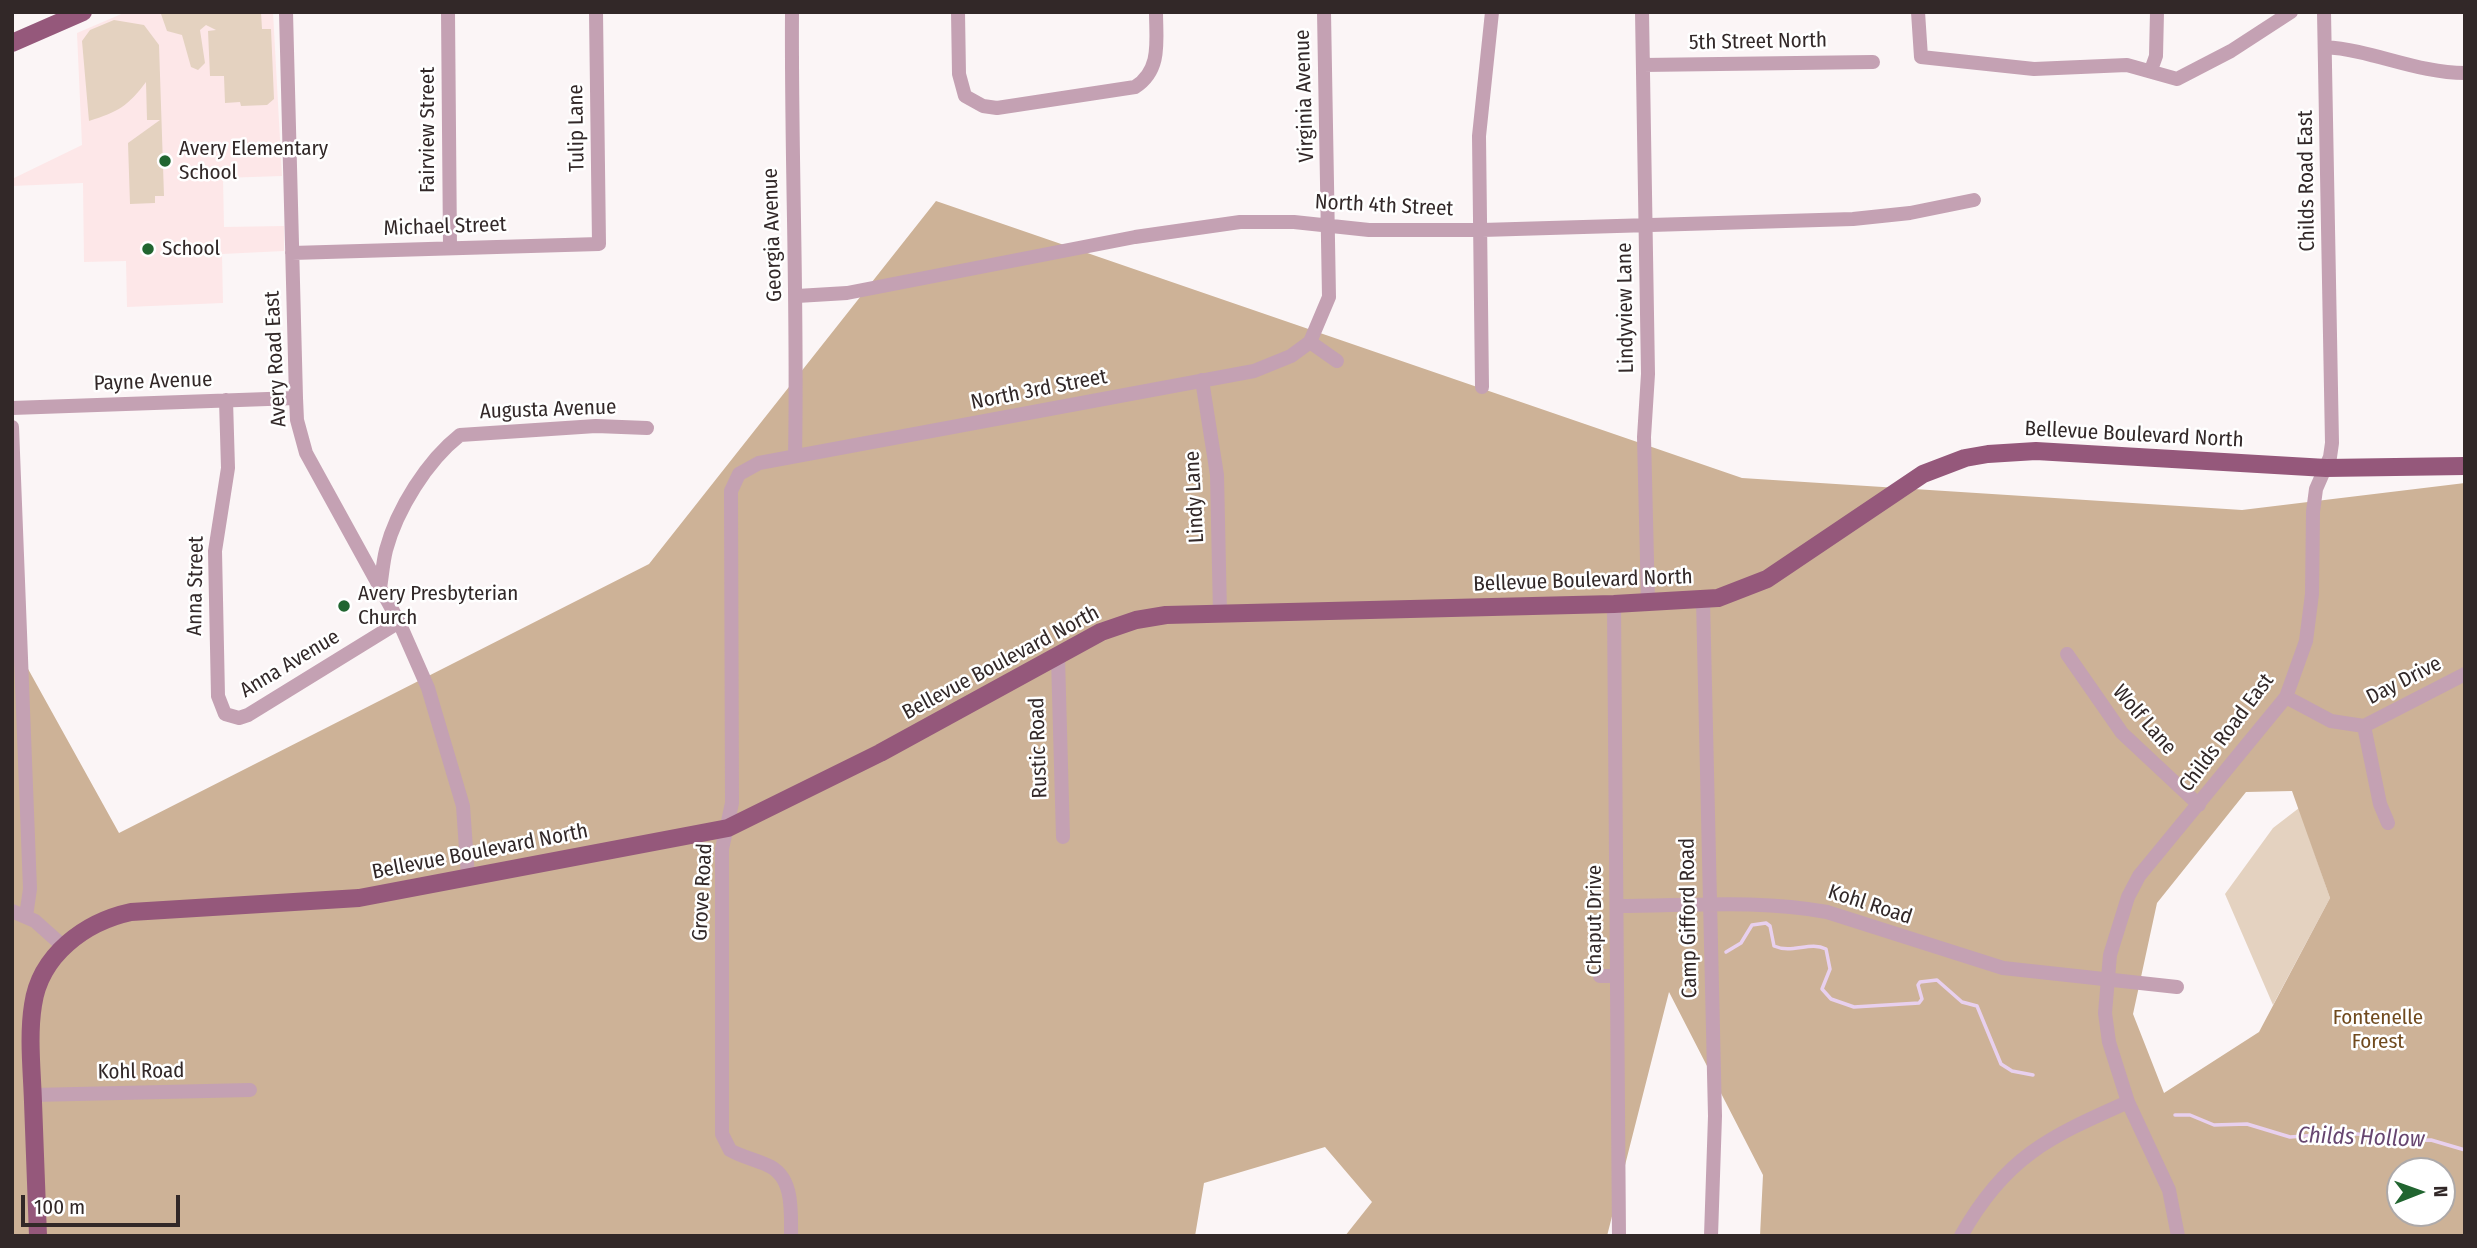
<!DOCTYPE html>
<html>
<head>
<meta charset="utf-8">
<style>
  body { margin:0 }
  #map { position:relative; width:2477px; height:1248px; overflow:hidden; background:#fbf5f6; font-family:"Fira Sans Condensed",sans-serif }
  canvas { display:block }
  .frame { position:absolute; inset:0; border:14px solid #322828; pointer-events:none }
  .north { position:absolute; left:2386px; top:1157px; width:70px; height:70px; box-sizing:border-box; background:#fff; border:2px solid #ada9a9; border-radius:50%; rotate:89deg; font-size:19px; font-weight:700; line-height:28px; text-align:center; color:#322828 }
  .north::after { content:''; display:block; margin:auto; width:24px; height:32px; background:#216530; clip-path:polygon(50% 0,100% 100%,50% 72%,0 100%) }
  .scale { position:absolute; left:21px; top:1195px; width:159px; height:32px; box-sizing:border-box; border:4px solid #322828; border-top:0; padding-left:9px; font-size:21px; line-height:24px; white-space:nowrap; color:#322828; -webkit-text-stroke:5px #fff; paint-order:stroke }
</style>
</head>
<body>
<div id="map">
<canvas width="2477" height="1248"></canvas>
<div class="frame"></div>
<div class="north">N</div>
<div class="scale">100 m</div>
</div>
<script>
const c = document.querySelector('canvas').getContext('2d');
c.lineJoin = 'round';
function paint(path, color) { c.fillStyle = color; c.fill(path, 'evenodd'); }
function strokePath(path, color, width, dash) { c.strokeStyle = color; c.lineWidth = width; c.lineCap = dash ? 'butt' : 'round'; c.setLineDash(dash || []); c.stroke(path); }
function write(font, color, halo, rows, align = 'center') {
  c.font = font + ' "Fira Sans Condensed",sans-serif'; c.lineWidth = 5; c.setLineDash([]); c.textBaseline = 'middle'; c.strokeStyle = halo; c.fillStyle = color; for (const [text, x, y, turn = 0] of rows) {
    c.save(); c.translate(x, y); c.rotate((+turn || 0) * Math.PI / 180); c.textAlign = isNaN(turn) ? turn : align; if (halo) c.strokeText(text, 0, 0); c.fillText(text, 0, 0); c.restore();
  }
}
const built = new Path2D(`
  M126 12H273L282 176 223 178 224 227 284 226V251L222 254 223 303 127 307 126 261 84 262 83 183 12 186V179L82 145 77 33Z`);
const green = new Path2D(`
  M164 12H261L262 29H271L274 99 267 105 241 106 240 102 225 103 224 76H210L208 31 216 30 206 25 200 30 205 63 198 70 191 67 182 35 167 31 161 14Z
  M114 20 144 25 159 45 164 196H155V203L130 204 128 143 160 120H147L146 82C128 106 118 112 89 121L82 41 90 30Z
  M2299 808 2330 898 2273 1005 2225 894 2273 828Z`);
const forest = new Path2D(`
  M936 201 1742 478 2242 510 2465 483V1236H1760L1763 1175 1669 992 1607 1236H1345L1372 1202 1325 1147 1204 1183 1195 1236H12V640L119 833 649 564ZM2292 791 2330 898 2259 1032 2164 1093 2133 1014 2157 903 2246 792ZM2400 1171H2442V1213H2400Z`);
const stream = new Path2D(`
  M1726 952 1741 943 1752 925 1766 923 1770 926 1774 946C1792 954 1810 941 1826 949L1830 969 1822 989 1831 999 1854 1007 1919 1003 1922 999 1918 985 1920 982 1937 980 1962 1002 1977 1006 2001 1064 2012 1071 2033 1075
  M2175 1115H2190L2214 1125 2247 1124 2290 1137 2346 1133 2389 1137 2395 1141 2431 1140 2465 1150`);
const minor = new Path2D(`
  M286 12 296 398 297 420 306 453 399 622 428 688 463 806 468 877
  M448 12 450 247
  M792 12C791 160 798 308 795 456
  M958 12 959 74 965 96 983 106 997 108 1135 87C1162 70 1156 40 1156 12
  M1642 12 1648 374 1644 437 1648 602
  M1918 12 1921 57 2034 69 2127 65 2177 79 2231 51 2291 12
  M2325 47C2373 50 2417 73 2465 73
  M1643 65 1873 62
  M2151 70 2156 56 2157 12
  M292 253 599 244 596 12
  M797 296 847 293 1135 237 1240 222H1294L1369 230H1482L1853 219 1910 213 1974 200
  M1310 342 1329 297 1324 12
  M1202 380 1217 475 1220 613
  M1482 387 1479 136 1492 12
  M226 400 228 468 215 551 218 696 225 714 239 718 248 715 399 622
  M12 408 296 398
  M12 427 30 889 26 916
  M380 588C382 576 383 562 386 550 397 509 427 461 460 435L596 426 647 428
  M1703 600 1715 1116 1711 1236
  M1614 604 1619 1236
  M2067 654 2122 733 2199 805
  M1058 658 1063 837
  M2286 697 2331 721 2364 726 2465 674
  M2364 726 2380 804 2388 823
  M1617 906C1687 906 1758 899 1827 912L2003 968 2177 987
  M12 911 35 921 64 947
  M1600 976H1616
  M33 1095 250 1090
  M791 1236C791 1211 794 1176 767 1165 754 1159 742 1157 730 1150L722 1134V849L732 803 731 491 739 474 759 463 1254 371 1291 356 1310 342 1337 361
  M1961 1236C2005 1157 2049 1137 2128 1102
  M2178 1236 2169 1190 2128 1102 2109 1042 2105 1013 2110 955 2128 897 2139 876 2286 697 2306 641 2312 594 2313 512 2316 489 2330 457 2332 443 2324 12`);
const major = new Path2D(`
  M12 43 83 12
  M38 1236C36 1191 35 1146 33 1102 32 1071 28 1036 33 1005 40 955 85 922 131 912L359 898 728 828 880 753 1101 632 1136 620 1166 615 1614 604 1718 598 1767 579 1923 474 1965 458 1988 454 2036 451 2326 468 2465 466`);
const markers = [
  [165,161,7,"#216530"],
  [148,249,7,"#216530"],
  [344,606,7,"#216530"]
];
const streetNames = [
  ["5th Street North",1758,42,-1],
  ["Virginia Avenue",1305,96,-92],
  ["Tulip Lane",577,128,-91],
  ["Fairview Street",428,130,-90],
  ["Childs Road East",2307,181,-91],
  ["North 4th Street",1384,206,3],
  ["Michael Street",445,227,-2],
  ["Georgia Avenue",773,235,-92],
  ["Lindyview Lane",1626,308,-91],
  ["Avery Road East",276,359,-93],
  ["Payne Avenue",153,382,-2],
  ["North 3rd Street",1039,390,-11],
  ["Augusta Avenue",548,410,-2],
  ["Bellevue Boulevard North",2134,435,3],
  ["Lindy Lane",1195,497,-93],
  ["Bellevue Boulevard North",1583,581,-2],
  ["Anna Street",196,586,-89],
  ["Bellevue Boulevard North",1001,663,-28],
  ["Anna Avenue",290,664,-31],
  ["Day Drive",2404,681,-27],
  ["Wolf Lane",2144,720,49],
  ["Childs Road East",2227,733,-53],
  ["Rustic Road",1039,748,-92],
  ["Bellevue Boulevard North",480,852,-11],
  ["Grove Road",703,892,-87],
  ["Kohl Road",1870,905,18],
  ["Camp Gifford Road",1689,918,-91],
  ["Chaput Drive",1595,920,-90],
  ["Kohl Road",141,1072,-1]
];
const poiNames = [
  ["Avery Elementary",179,149],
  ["School",179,173],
  ["School",162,249],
  ["Avery Presbyterian",358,594],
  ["Church",358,618]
];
const parkNames = [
  ["Fontenelle",2378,1018],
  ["Forest",2378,1042]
];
const waterNames = [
  ["Childs Hollow",2361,1138,2]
];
paint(built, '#fde7e8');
paint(green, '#e4d2c0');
paint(forest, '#cdb297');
strokePath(stream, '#e8d0ee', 3.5);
strokePath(minor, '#c4a1b3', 14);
strokePath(major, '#95587b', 18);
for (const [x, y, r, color] of markers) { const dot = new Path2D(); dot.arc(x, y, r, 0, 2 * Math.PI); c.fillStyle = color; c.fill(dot); strokePath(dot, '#fff', 2.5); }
write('21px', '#322828', '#fff', streetNames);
write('21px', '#322828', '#fff', poiNames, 'left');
write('21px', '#704a1e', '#fff', parkNames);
write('italic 23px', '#674670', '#fff', waterNames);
</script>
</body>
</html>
